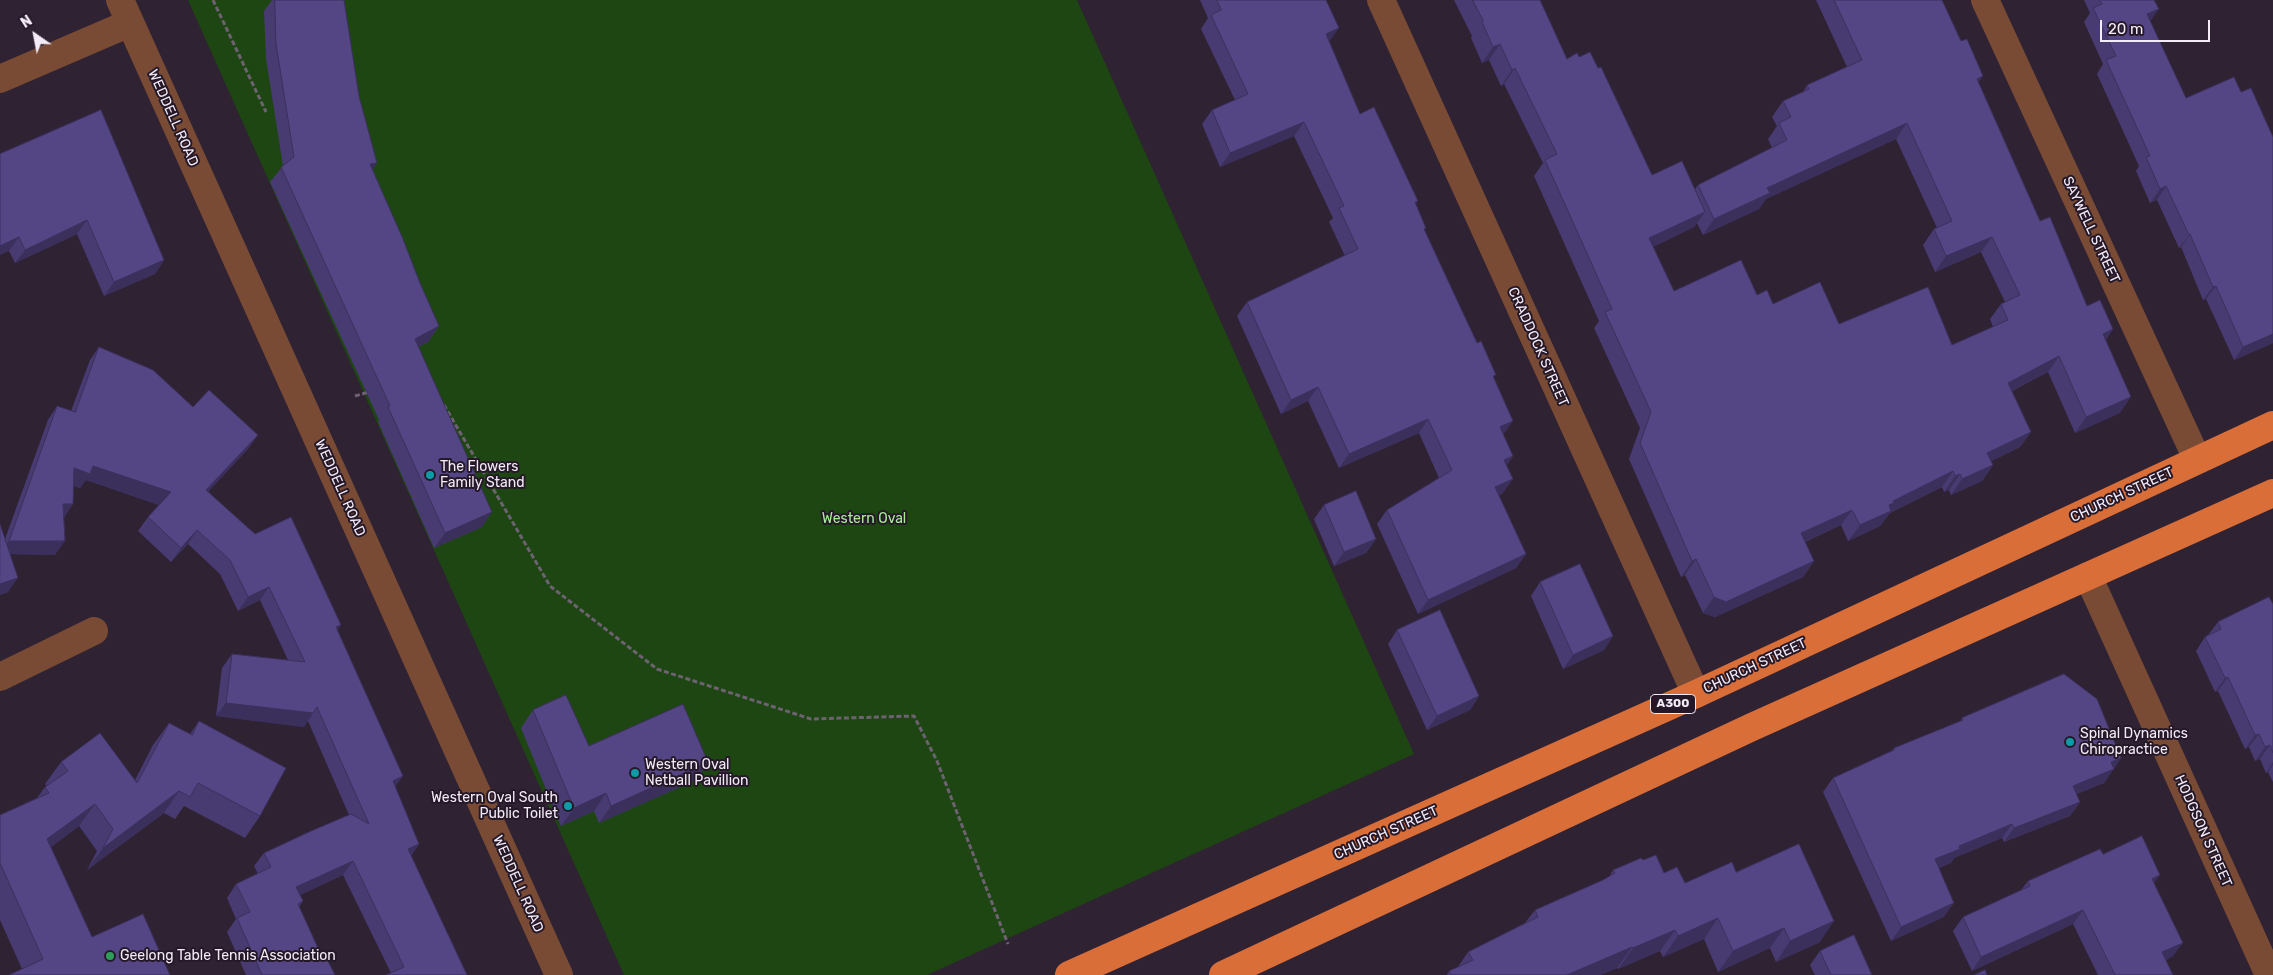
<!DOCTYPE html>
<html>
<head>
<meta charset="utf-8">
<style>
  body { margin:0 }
  #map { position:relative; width:2273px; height:975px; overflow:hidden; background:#2f2233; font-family:Rubik,sans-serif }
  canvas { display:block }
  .north { position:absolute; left:10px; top:10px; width:50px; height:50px; -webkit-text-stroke:4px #251929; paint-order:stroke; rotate:327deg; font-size:14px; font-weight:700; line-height:20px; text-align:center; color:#f3ebf6 }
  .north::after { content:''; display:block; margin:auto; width:18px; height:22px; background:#f3ebf6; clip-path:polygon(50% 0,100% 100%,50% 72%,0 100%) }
  .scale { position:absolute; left:2100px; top:20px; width:110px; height:22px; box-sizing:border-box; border:2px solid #f3ebf6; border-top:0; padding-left:6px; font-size:15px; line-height:18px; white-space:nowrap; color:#f3ebf6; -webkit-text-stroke:4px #251929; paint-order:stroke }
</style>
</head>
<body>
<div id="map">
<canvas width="2273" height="975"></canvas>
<div class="north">N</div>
<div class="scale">20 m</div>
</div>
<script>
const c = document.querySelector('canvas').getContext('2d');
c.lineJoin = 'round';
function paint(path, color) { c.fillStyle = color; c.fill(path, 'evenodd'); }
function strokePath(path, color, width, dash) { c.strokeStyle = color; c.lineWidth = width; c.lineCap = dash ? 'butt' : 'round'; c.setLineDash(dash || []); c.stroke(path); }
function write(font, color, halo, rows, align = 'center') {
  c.font = font + ' Rubik,sans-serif'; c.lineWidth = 4; c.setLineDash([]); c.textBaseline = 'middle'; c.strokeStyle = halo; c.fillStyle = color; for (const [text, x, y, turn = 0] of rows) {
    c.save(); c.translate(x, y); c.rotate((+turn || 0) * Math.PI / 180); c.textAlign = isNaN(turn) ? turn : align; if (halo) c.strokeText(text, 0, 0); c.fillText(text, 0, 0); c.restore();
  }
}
const green = new Path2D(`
  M188 0H1077L1414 754 927 975H624Z`);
const path = new Path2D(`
  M213 0 266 112
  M355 396 369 392
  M444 405 550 586 657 669 811 719 914 716 937 761 1008 944`);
const minor = new Path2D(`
  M1381 0 1696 694
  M1985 0 2197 459
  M0 79 130 23
  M2088 576 2269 975
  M0 677 94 631`);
const tertiary = new Path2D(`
  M120 0 559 975`);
const trunk = new Path2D(`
  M1069 975 1696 694 2273 425
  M1223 975 1752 727 2273 493`);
const wall = new Path2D(`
  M272 0H344L359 96 373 170 420 283 439 326 428 342 418 347 482 527 434 548 378 422 379 420 270 182 283 166 266 59 264 11Z
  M1200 0H1326L1329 42 1360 114 1418 201 1415 204 1424 231 1494 378 1503 435 1513 456 1507 465 1503 493 1499 495 1526 554 1516 568 1418 614 1377 524 1387 510 1439 478 1419 433 1339 468 1308 401 1281 414 1237 316 1247 302 1345 256 1329 222 1333 218 1294 136 1220 167 1202 124 1212 110 1235 100 1201 29 1208 18Z
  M1454 0H1540L1567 59 1652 175 1695 189 1698 185 1772 148 1768 139 1777 126 1772 117 1783 101 1803 92 1807 85 1847 67 1816 0H1942L2040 221 2087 306 2113 329 2106 340 2120 413 2075 433 2048 372 2012 391 2031 432 2020 447 1991 461 1993 465 1982 481 1951 495 1949 490 1944 492 1942 487 1890 513 1880 526 1848 541 1841 525 1805 542 1814 561 1803 577 1715 617 1703 613 1685 575 1681 577 1629 459 1640 428 1594 328 1599 321 1534 176 1543 163 1504 84 1501 86 1489 60 1482 63 1471 38 1472 36ZM1896 139 1937 228 1934 229 1923 245 1935 272 1981 252 2005 302 2001 304 1990 319 1993 327 1952 345 1839 324 1773 304 1757 295 1674 291 1653 247 1694 227 1697 223 1703 235 1759 209 1766 199Z
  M2084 0H2154L2150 21 2273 343 2234 360 2206 299 2203 300 2181 247 2179 248 2157 200 2150 203 2136 171 2139 166 2097 74 2103 64 2084 22 2090 13Z
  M0 154 164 260 155 274 104 296 77 234 15 263 9 251Z
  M99 347 193 407 258 435 248 449 208 491 337 631 395 787 419 844 411 856 467 975 391 973 343 875 300 895 303 901 299 907 323 959 335 975H246L227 932 236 919 227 898 236 884 258 874 254 866 264 853 349 815 308 721 304 727 216 716 222 668 232 654 288 660 260 600 238 611 220 574 188 544 171 562 138 531 148 517 159 505 86 480 80 488 74 486 64 517 55 555 10 554 8 592 0 595V524L5 539 48 420 57 406 71 411 90 360Z
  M1324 505 1376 539 1366 553 1334 566 1314 519Z
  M1540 582 1613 636 1604 650 1563 669 1531 596Z
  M2273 604V782L2268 772 2266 773 2260 759 2255 761 2249 747 2245 749 2218 691 2215 692 2196 651 2205 637 2208 635 2218 622Z
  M1397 630 1479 696 1470 710 1427 730 1388 644Z
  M533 710 589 746 708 762 696 780 599 823 594 811 561 826 521 728Z
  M1962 718 2121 758 2104 783 2076 794 2080 802 2070 816 2004 842 2002 838 1954 858 1951 863 1939 868 1944 917 1891 941 1823 792 1833 778 1891 751 1894 748 1960 722Z
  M199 721 260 816 245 838 184 806 175 819 164 813 87 870 97 851 79 826 51 847 92 937 22 969 0 920V815L37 798 45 787 47 786 45 784 61 762 135 780 153 745 169 723 190 734Z
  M2103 854 2154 884 2173 956 2166 960 2173 975H2098L2073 924 1972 971 1953 931 1963 917 2021 890 2028 881Z
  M1643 860 1664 873 1685 883 1736 872 1820 942 1776 962 1770 948 1718 972 1704 939 1663 957 1660 951 1618 969 1617 968 1600 975H1447L1449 971 1457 968 1468 952 1525 923 1535 910 1603 880 1609 877 1613 870Z
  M1820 951 1872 975H1815L1810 965Z`);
const shadedWall = new Path2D(`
  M2159 9 2149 23 2147 14Z
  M1339 28 1329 42 1326 34Z
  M1500 44 1489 60 1482 63 1493 47Z
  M1515 68 1504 84 1501 86 1512 70Z
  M1983 76 1972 92 1977 79Z
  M1304 122 1294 136 1220 167 1230 153Z
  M1907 123 1896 139 1766 199 1759 209 1703 235 1714 219 1767 188Z
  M377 163 367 179 370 164Z
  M2166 186 2157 200 2150 203 2160 189Z
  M1705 212 1694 227 1638 254 1649 238Z
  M87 220 77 234 15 263 25 250Z
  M2190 234 2181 247 2179 248 2189 235Z
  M19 237 9 251 0 255V246Z
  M1992 237 1981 252 1935 272 1946 256Z
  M164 260 155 274 104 296 114 282Z
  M2216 286 2206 299 2203 300 2213 287Z
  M439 326 428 342 404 354 415 339Z
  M2113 329 2102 345 2103 334Z
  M2273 334V343L2234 360 2243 347Z
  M2059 356 2048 372 1997 398 2008 383Z
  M1318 387 1308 401 1281 414 1291 400Z
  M2131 397 2120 413 2075 433 2086 417Z
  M1428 419 1419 433 1339 468 1349 454Z
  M1513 421 1503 435 1500 427Z
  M2031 432 2020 447 1976 469 1987 453Z
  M258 435 248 449 197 504 206 490Z
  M1513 456 1503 470 1504 460Z
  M1993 465 1982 481 1951 495 1962 479Z
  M93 466 171 492 162 506 86 480 80 488 64 482 74 468Z
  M1953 471 1942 487 1890 513 1880 526 1848 541 1860 525 1889 505 1893 501Z
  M1960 474 1949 490 1944 492 1955 476Z
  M1513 479 1503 493 1486 501 1495 487Z
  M63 504H73L64 518Z
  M1852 510 1841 525 1790 548 1801 533Z
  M492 512 482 527 434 548 445 533Z
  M197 530 188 544 171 562 181 548Z
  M1376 539 1366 553 1334 566 1344 552Z
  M9 541H65L55 555 0 554Z
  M1526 554 1516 568 1418 614 1428 600Z
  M1696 559 1685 575 1681 577 1692 561Z
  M1814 561 1803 577 1715 617 1703 613 1714 597Z
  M18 578 8 592 0 595V584Z
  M269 587 260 600 238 611 248 597Z
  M341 625 332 638 336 627Z
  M1613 636 1604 650 1563 669 1573 655Z
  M2228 677 2218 691 2215 692 2225 678Z
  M1479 696 1470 710 1427 730 1437 716Z
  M226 703 313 713 304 727 216 716Z
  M2259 734 2249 747 2245 749 2255 735Z
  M2270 745 2260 759 2255 761 2265 747Z
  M2121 758 2104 783 2063 800 2073 786 2111 762Z
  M708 762 696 780 599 823 611 806Z
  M2273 762V765L2268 772 2266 773Z
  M403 776 393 790V781Z
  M179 791 164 813 87 870 103 848Z
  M606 793 594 811 561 826 574 808Z
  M2080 802 2070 816 2004 842 2014 828Z
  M95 804 79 826 31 862 47 839Z
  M2012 824 2002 838 1954 858 1951 863 1925 873 1935 859 1959 846Z
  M419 844 409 858 408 849Z
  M353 861 343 875 287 901 296 887Z
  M2160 875 2150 889 2152 879Z
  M1954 903 1944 917 1891 941 1901 927Z
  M2083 910 2073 924 1972 971 1981 957Z
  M1718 918 1704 939 1663 957 1678 936Z
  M1834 921 1820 942 1776 962 1790 941Z
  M1784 928 1770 948 1718 972 1733 951Z
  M1675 930 1660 951 1618 969 1633 948Z
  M2183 943 2173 956 2153 966 2162 952Z
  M1632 947 1617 968 1600 975H1567Z`);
const building = new Path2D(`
  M275 0H344L359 96 377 163 370 164 403 239 420 283 439 326 415 339 492 512 445 533 388 407 390 406 281 167 294 157 276 44Z
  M1217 0H1326L1339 28 1326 34 1360 114 1374 107 1418 201 1415 202 1426 228 1424 229 1477 343 1481 341 1496 375 1493 376 1513 421 1500 427 1513 456 1504 460 1513 479 1495 487 1526 554 1428 600 1387 510 1452 470 1428 419 1349 454 1318 387 1291 400 1247 302 1358 249 1339 208 1344 206 1304 122 1230 153 1212 110 1248 94 1211 15 1221 10Z
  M1473 0H1540L1567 59 1577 53 1579 57 1590 52 1598 68 1601 67 1652 175 1682 161 1705 212 1649 238 1674 291 1741 260 1757 295 1767 290 1773 304 1820 282 1839 324 1928 287 1952 345 2008 320 2001 304 2020 295 1992 237 1946 256 1934 229 1952 221 1907 123 1767 188 1770 193 1714 219 1698 185 1787 140 1779 123 1791 117 1783 101 1809 89 1807 85 1862 60 1834 0H1942L1961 41 1967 39 1983 76 1977 79 2040 221 2050 217 2087 306 2100 300 2113 329 2103 334 2131 397 2086 417 2059 356 2008 383 2031 432 1987 453 1993 465 1962 479 1960 474 1955 476 1953 471 1893 501 1894 503 1889 505 1891 511 1860 525 1852 510 1801 533 1814 561 1726 602 1714 597 1696 559 1692 561 1640 443 1651 412 1605 312 1612 309 1545 160 1557 154 1515 68 1512 70 1500 44 1493 47 1482 22 1483 21Z
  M2100 0H2154L2159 9 2147 14 2186 98 2234 77 2241 92 2251 88 2273 137V334L2243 347 2216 286 2213 287 2190 234 2189 235 2166 186 2160 189 2146 157 2150 156 2106 60 2116 56 2093 8 2102 4Z
  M101 110 164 260 114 282 87 220 25 250 19 237 0 246V154Z
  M99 347 153 370 193 407 209 390 258 435 206 490 255 534 291 517 341 625 336 627 403 776 393 781 419 844 408 849 467 975H386L404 967 353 861 296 887 303 901 298 904 323 959 326 957 335 975H262L237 918 250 912 236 884 271 867 264 853 311 831 351 814 369 824 317 707 313 713 226 703 232 654 305 662 269 587 248 597 230 560 197 530 181 548 148 517 171 492 93 466 90 474 74 468 73 504H63L65 541H9L57 406 75 412Z
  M1356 491 1376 539 1344 552 1324 505Z
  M0 524 18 578 0 584Z
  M1580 564 1613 636 1573 655 1540 582Z
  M2269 597 2273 604V753L2270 745 2265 747 2259 734 2255 735 2228 677 2225 678 2205 637 2221 629 2218 622Z
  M1440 610 1479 696 1437 716 1397 630Z
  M2064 674 2097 699 2121 758 2111 762 2114 769 2073 786 2080 802 2014 828 2012 824 1959 846 1960 849 1935 859 1954 903 1901 927 1833 778 1894 750V748L1963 720 1962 718Z
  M566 695 589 746 683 704 708 762 611 806 606 793 574 808 533 710Z
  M199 721 286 768 260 816 198 783 190 797 179 791 103 848 113 829 95 804 47 839 92 937 143 914 170 975H9L43 959 0 863V815L49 793 45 787 68 771 61 762 100 733 137 783 169 723 192 735Z
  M2142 836 2160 875 2152 879 2183 943 2162 952 2173 975H2115L2083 910 1981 957 1963 917 2030 886 2028 881 2100 849 2103 854Z
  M1799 844 1834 921 1790 941 1784 928 1733 951 1718 918 1678 936 1675 930 1633 948 1632 947 1567 975H1451L1449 971 1473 960 1468 952 1538 917 1535 910 1603 880 1615 873 1613 870 1641 858 1643 860 1656 855 1664 873 1677 867 1685 883 1732 862 1736 872Z
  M1854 935 1872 975H1831L1820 951Z
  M1985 970 1987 975H1974Z`);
const markers = [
  [430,475,5,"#0f9aa8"],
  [2070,742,5,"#0f9aa8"],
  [635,773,5,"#0f9aa8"],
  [568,806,5,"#0f9aa8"],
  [110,956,5,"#2e9e5b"]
];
const shields = [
  [1673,704,45]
];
const shieldNames = [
  ["A300",1673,704]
];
const streetNames = [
  ["WEDDELL ROAD",173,118,66],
  ["SAYWELL STREET",2091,230,65],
  ["CRADDOCK STREET",1538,347,66],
  ["WEDDELL ROAD",340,488,66],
  ["CHURCH STREET",2122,495,-25],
  ["CHURCH STREET",1755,666,-25],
  ["HODGSON STREET",2203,831,66],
  ["CHURCH STREET",1386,833,-24],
  ["WEDDELL ROAD",518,884,66]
];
const poiNames = [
  ["The Flowers",440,467],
  ["Family Stand",440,483],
  ["Spinal Dynamics",2080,734],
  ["Chiropractice",2080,750],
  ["Western Oval",645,765],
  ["Netball Pavillion",645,781],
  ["Western Oval South",558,798,"right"],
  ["Public Toilet",558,814,"right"],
  ["Geelong Table Tennis Association",120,956]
];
const parkNames = [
  ["Western Oval",864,519]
];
paint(green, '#1e4612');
strokePath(path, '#6d6271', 3, [5, 2.5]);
strokePath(minor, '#7a4b34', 28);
strokePath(tertiary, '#7a4b34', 28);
strokePath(trunk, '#da6e38', 28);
paint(wall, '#483b72');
paint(shadedWall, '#3b305c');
paint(building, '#544584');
strokePath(building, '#3b305c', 1);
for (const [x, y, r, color] of markers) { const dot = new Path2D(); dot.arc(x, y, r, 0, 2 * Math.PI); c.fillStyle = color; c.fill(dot); strokePath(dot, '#251929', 2); }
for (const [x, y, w] of shields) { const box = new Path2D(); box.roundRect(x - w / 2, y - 9.5, w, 19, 4); c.fillStyle = '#251929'; c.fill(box); strokePath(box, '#f3ebf6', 1); }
write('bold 12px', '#f3ebf6', null, shieldNames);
write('14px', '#f3ebf6', '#251929', streetNames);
write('14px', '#f3ebf6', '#251929', poiNames, 'left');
write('14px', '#a8ec97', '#251929', parkNames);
</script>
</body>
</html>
